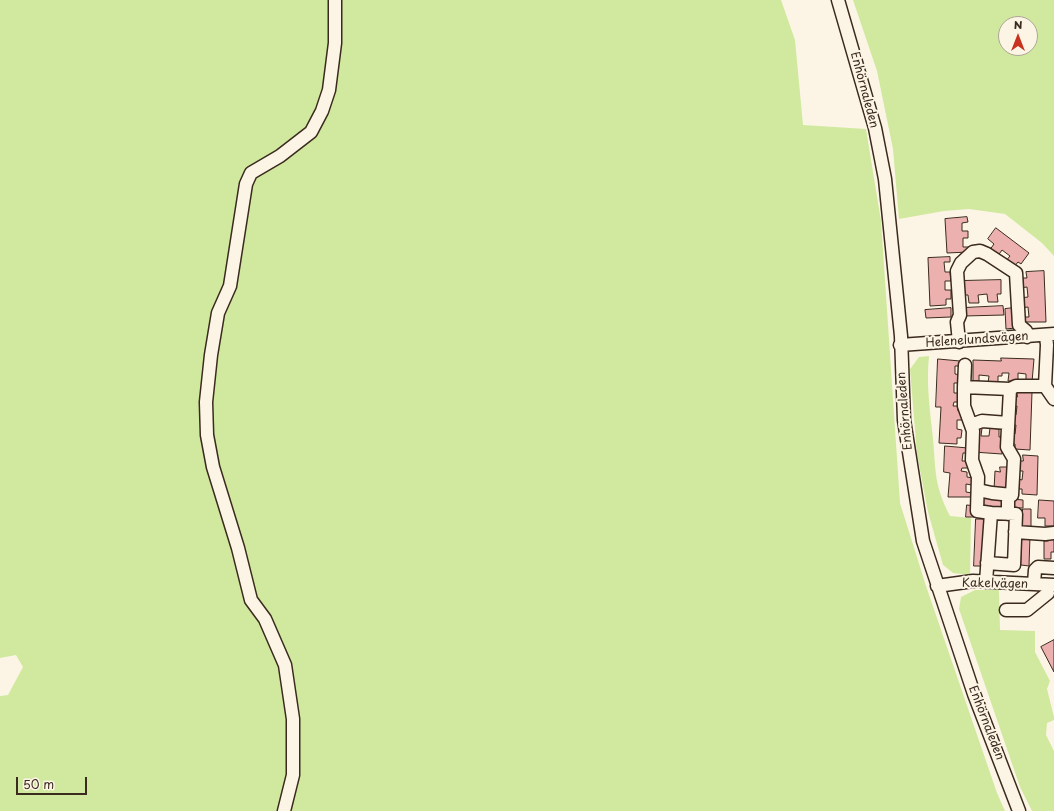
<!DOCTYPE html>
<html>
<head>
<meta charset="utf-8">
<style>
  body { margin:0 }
  #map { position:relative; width:1054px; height:811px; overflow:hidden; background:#fcf5e5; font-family:"Playpen Sans",sans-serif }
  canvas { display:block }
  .north { position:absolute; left:998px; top:16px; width:40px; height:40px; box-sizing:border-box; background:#fcf5e5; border:1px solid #afa495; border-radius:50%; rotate:0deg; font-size:11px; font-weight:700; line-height:16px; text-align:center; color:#3b2a1e }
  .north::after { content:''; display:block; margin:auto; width:14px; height:18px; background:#c8321e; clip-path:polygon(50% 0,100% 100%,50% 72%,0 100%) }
  .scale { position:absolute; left:16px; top:777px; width:71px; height:18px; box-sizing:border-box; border:2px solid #3b2a1e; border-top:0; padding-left:5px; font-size:12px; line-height:14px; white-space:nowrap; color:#3b2a1e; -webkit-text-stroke:3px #fcf5e5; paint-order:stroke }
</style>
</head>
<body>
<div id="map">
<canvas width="1054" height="811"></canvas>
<div class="north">N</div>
<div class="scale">50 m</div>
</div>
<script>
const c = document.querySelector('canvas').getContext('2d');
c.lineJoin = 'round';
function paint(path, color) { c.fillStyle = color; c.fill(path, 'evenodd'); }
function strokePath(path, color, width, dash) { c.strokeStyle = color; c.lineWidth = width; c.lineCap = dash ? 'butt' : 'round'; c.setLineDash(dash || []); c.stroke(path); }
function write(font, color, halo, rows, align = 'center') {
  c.font = font + ' "Playpen Sans",sans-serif'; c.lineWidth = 4; c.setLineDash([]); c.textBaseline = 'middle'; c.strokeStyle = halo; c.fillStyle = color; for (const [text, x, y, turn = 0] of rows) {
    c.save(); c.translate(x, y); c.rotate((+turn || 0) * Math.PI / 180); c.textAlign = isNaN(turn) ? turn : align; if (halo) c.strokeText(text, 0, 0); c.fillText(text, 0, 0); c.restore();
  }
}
const green = new Path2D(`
  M0 0H781L795 40 803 125 866 129 881 221 900 503 926 586 997 793 1005 811H0V696L8 695 23 667 16 655 0 658Z
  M853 0H1054V256L1042 243 1005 214 969 209 944 211 899 219 893 149 877 71ZM1006 24H1030V48H1006Z
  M929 356C926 384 930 411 933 439 936 472 934 485 950 516L971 518 970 575 953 573 943 565 928 512 917 454 910 369 919 357Z
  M975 590H999L1000 630 1035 631V652L1050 681 1047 689 1054 717V720L1047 723 1046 735 1054 751V811H1032L1020 787 959 609 961 597Z`);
const building = new Path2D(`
  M967 217 968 222 962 223V231H968V238H963V247H969V252L947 253 945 219Z
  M996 228 1029 253 1021 264 1018 262 1013 268 1005 262 1010 256 1002 250 997 257 989 251 994 244 988 239Z
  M950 257V262H944L945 272H950L951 281H945V290H951V299H946V305L930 306 928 258Z
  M1044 271 1046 322H1021V317H1029L1028 307 1020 308V298L1028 297 1027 287 1019 288V278H1027L1026 272Z
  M1001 280V294H997L998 302H988L987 294 978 295 979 303H969L968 295H960V281Z
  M1003 306 1004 315 964 316 963 308Z
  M951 308V317L926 318 925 310Z
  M1014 308 1015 328 1006 329 1005 309Z
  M1001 358 1034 359 1032 382H1026V374L1018 373V381H1008L1009 373H1002V376H998V384L988 383 989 376 979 375V383H973V360L1001 361Z
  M938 359 960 361V366H955V374L960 375 959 383H954V393H959L958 402H954L953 406H958V411H963L962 420H957V429L962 430 961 438H957V444L939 443 941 407H936Z
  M1017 391 1032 392 1030 450 1015 449V444H1012V434H1015L1016 425H1012L1013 415H1016L1017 406H1013V397H1017Z
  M976 428H982L981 436H989L990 428 999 429V437H1003L1002 454 973 452Z
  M945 446 968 448V453H963L962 461H968V468H962L961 471 967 472V477L973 478 972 485 966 484V492L972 493V497H948L950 473 944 472Z
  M1023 455 1038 456 1037 495 1022 494V489H1018V479L1022 480 1023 471H1018L1019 461H1023Z
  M1000 467H1009L1008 491 994 490 995 471 1000 472Z
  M980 498 1006 499V507L980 506Z
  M1012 499 1023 500V508H1012Z
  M1039 500 1054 501V526H1045V518H1038Z
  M967 505 975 506V517H966Z
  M1023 509H1031V531L1022 530Z
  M976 519H984L982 566H974Z
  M1022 535 1030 536 1029 566 1021 565Z
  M1048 538 1054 539V552H1051V559H1044V541H1048Z
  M1054 640V672L1041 647Z`);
const minor = new Path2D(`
  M838 0 875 128 885 179 901 336 904 420 923 541 974 694 1019 811
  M959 342 957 322 960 315 957 271 961 263 973 252 980 251 987 254 1016 273 1019 325 1026 331 1027 337
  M900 345 1054 334
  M965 365 964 387 1010 389
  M1045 386 1047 345 1046 336
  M1045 386 1054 399
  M964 387V406L973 431 972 460 978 477 977 511 991 513
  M971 425 982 421 1008 423
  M978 490 992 493 1012 495
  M1008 514V498L1012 495 1014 459 1007 447 1010 389 1016 386H1045
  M1015 532 1045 534 1054 533
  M986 582 991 513 1016 514 1014 565 987 563
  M1034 584 1035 570 1038 567 1054 568
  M937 586 973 581 1054 585
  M1006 610H1027L1048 593
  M284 811 293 775V719L285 665 265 619 251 600 238 548 213 467 207 435 206 402 211 355 218 313 230 286 246 184 251 173 280 156 311 132 322 111 329 90 335 43V0`);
const streetNames = [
  ["Enhörnaleden",864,90,75],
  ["Helenelundsvägen",977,340,-4],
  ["Enhörnaleden",905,411,-95],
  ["Kakelvägen",995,584,1],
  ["Enhörnaleden",986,723,69]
];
paint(green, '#d0e99f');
paint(building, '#ecb1af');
strokePath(building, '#3b2a1e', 1);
strokePath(minor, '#3b2a1e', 15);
strokePath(minor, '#fcf5e5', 12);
write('12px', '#3b2a1e', '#fcf5e5', streetNames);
</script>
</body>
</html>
